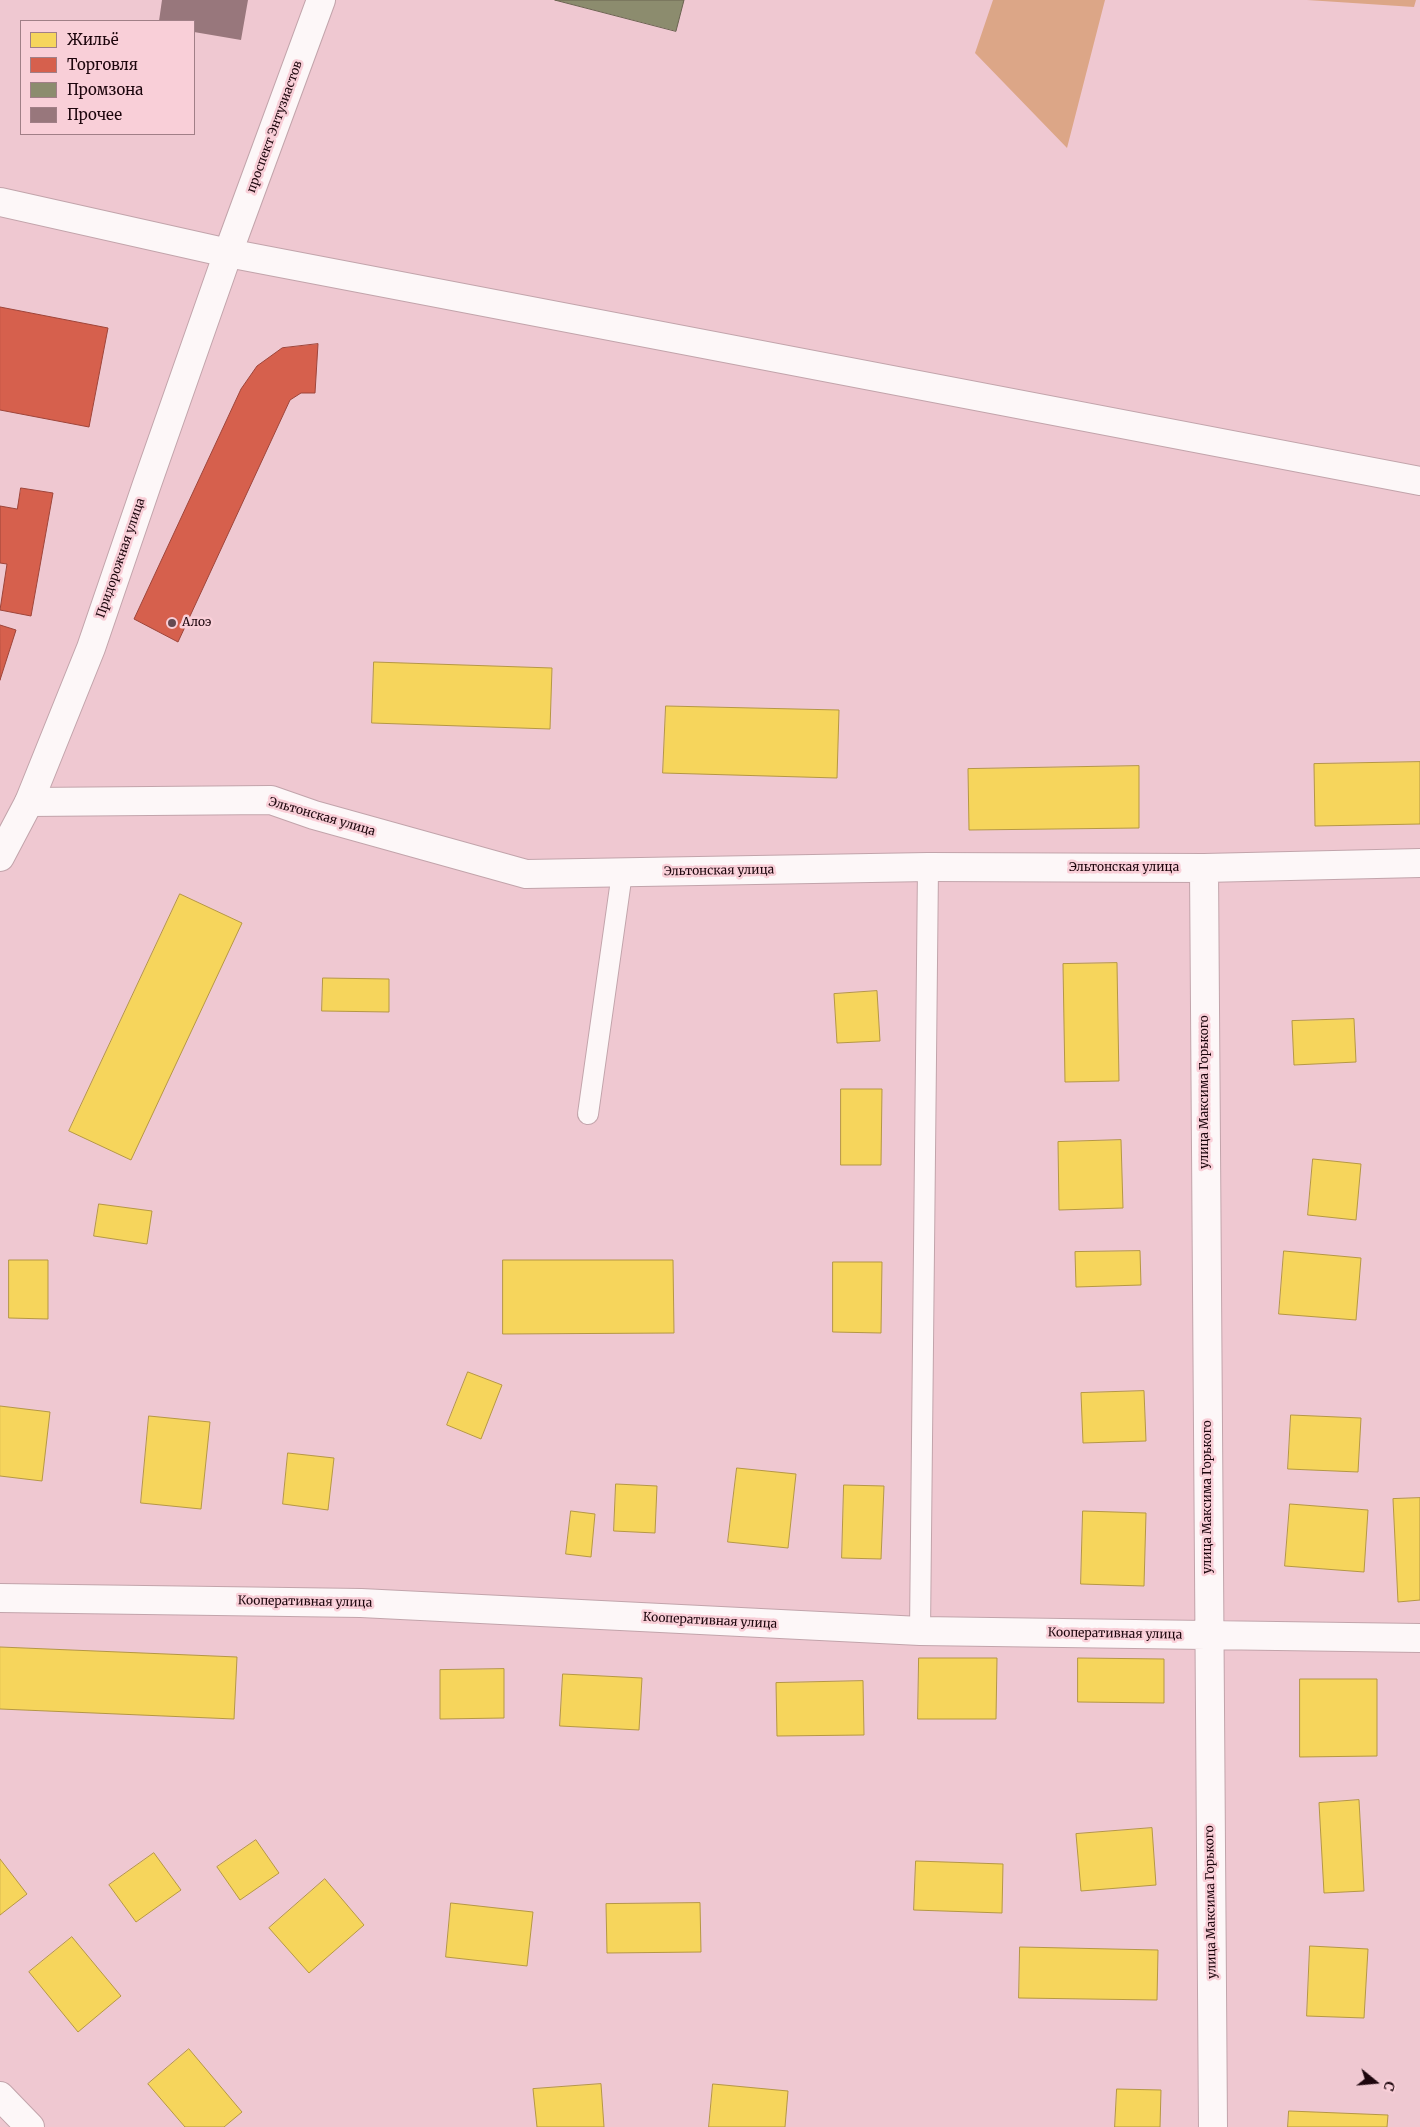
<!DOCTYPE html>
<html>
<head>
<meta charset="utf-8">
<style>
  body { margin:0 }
  #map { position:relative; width:1420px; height:2127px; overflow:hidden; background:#efc8d1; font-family:Merriweather,serif }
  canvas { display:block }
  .legend { position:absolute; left:20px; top:20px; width:175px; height:115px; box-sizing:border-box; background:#f9cfd8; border:1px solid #a17f87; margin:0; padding:6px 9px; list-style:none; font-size:15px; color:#1d060d }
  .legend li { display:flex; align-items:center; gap:10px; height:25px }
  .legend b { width:25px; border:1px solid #a17f87 }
  .north { position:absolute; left:1350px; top:2057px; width:50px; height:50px; -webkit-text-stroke:4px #f9cfd8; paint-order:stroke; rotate:107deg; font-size:14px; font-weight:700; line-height:20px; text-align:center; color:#1d060d }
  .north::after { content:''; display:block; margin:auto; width:18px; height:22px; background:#1d060d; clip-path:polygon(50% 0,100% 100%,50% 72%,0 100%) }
</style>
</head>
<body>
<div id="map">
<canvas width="1420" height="2127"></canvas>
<ul class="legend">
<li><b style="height:14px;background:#f6d55c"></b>Жильё</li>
<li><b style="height:14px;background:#d6604d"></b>Торговля</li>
<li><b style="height:14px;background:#8c8c6e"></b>Промзона</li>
<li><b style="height:14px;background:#98777c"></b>Прочее</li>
</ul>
<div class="north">С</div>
</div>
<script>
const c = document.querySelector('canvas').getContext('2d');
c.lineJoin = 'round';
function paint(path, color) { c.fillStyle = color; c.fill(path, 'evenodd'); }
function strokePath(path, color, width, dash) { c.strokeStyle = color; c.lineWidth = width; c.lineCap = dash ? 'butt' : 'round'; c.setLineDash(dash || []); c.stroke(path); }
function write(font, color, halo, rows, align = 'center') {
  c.font = font + ' Merriweather,serif'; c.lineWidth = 5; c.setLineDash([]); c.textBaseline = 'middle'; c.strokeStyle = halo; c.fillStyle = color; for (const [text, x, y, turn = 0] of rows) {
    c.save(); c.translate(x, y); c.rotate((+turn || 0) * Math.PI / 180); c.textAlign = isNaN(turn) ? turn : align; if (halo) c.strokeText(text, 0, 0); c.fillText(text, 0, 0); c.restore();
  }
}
const forest = new Path2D(`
  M993 0H1105L1067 148 975 53Z
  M1307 0H1416L1414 7Z`);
const homes = new Path2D(`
  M374 662 552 668 550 729 372 723Z
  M666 706 839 710 837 778 663 773Z
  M1420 762V824L1315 826 1314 764Z
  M1139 766V828L969 830 968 769Z
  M180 894 242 923 131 1160 69 1131Z
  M1117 963 1119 1081 1065 1082 1063 964Z
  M323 978 389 979V1012L322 1011Z
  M877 991 880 1041 837 1043 834 994Z
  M1354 1019 1356 1062 1294 1065 1292 1021Z
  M841 1089H882L881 1165H841Z
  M1121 1140 1123 1208 1059 1210 1058 1142Z
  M1313 1159 1361 1164 1356 1220 1308 1215Z
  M99 1204 152 1211 147 1244 94 1236Z
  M1140 1251 1141 1285 1076 1287 1075 1252Z
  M1284 1251 1361 1258 1356 1320 1279 1314Z
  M9 1260H48V1319L9 1318Z
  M503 1260H673L674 1333 503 1334Z
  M833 1262H882L881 1333 833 1332Z
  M468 1372 502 1385 481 1439 447 1425Z
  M1144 1391 1146 1441 1083 1443 1081 1393Z
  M0 1406 50 1412 42 1481 0 1476Z
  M1291 1415 1361 1418 1358 1472 1288 1469Z
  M149 1416 210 1422 201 1509 141 1503Z
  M288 1453 334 1458 328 1510 283 1504Z
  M737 1468 796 1474 788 1548 728 1542Z
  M616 1484 657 1486 655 1533 614 1531Z
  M844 1485 884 1486 881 1559 842 1558Z
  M1420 1498V1600L1398 1602 1393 1499Z
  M1290 1504 1368 1510 1364 1572 1285 1566Z
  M571 1511 595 1514 591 1557 566 1554Z
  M1083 1511 1146 1513 1144 1586 1081 1584Z
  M0 1647 237 1657 234 1719 0 1709Z
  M919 1658H997L996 1719H918Z
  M1078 1658 1164 1659V1703L1078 1702Z
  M504 1669V1718L440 1719V1670Z
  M563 1674 642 1678 639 1730 560 1726Z
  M1300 1679H1377V1756L1300 1757Z
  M863 1681 864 1735 777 1736 776 1683Z
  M1359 1800 1364 1891 1324 1893 1319 1803Z
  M1152 1828 1156 1885 1081 1891 1076 1834Z
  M256 1840 279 1873 240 1900 217 1867Z
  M154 1853 181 1890 136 1922 109 1885Z
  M0 1859 27 1894 0 1915Z
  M916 1861 1003 1864 1002 1913 914 1910Z
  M325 1879 364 1925 309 1973 269 1928Z
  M451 1903 533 1912 527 1966 446 1957Z
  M700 1903 701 1952 607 1953 606 1904Z
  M72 1937 121 1996 78 2032 29 1972Z
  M1310 1946 1368 1949 1364 2018 1307 2016Z
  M1020 1947 1158 1950 1157 2000 1019 1998Z
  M189 2049 242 2112 224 2127H185L148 2084Z
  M601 2084 604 2127H537L533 2089Z
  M713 2084 788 2091 785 2127H709Z
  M1117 2089 1161 2090 1160 2127H1115Z
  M1289 2111 1388 2115 1387 2127H1288Z`);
const shops = new Path2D(`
  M0 307 108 328 89 427 0 410Z
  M318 344 315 393H301L290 400 178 642 134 619 241 389 257 366 282 348Z
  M21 488 53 493 31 616 0 610 7 564 0 563V506L17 509Z
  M0 625 16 630 0 680Z`);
const industry = new Path2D(`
  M555 0H684L676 31Z`);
const building = new Path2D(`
  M162 0H248L241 40 194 32V21H159Z`);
const lane = new Path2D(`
  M588 1114 622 873
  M920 1631 928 867`);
const street = new Path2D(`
  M228 253 321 0
  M29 802 271 800 314 815 526 874 928 867 1204 868 1420 863
  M1204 868 1213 2127
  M0 1598 361 1603 920 1631 1420 1638`);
const secondary = new Path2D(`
  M0 857 29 802 91 648 147 484 228 253
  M0 2096 30 2127`);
const primary = new Path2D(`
  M0 202 228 253 1420 481`);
const markers = [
  [172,623,5,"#664a52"]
];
const streetNames = [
  ["проспект Энтузиастов",275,127,-70],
  ["Придорожная улица",121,558,-71],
  ["Эльтонская улица",322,817,16],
  ["Эльтонская улица",1124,868],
  ["Эльтонская улица",719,871,-1],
  ["улица Максима Горького",1205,1092,-90],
  ["улица Максима Горького",1208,1497,-90],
  ["Кооперативная улица",305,1602,1],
  ["Кооперативная улица",710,1621,3],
  ["Кооперативная улица",1115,1634,1],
  ["улица Максима Горького",1211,1902,-91]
];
const poiNames = [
  ["Алоэ",182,623]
];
paint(forest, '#dca687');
paint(homes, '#f6d55c');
strokePath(homes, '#b59744', 1);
paint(shops, '#d6604d');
strokePath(shops, '#9e453a', 1);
paint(industry, '#8c8c6e');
strokePath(industry, '#6b6451', 1);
paint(building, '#98777c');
strokePath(lane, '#c2a4ab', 22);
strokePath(street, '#c2a4ab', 30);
strokePath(secondary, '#c2a4ab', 30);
strokePath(primary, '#c2a4ab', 30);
strokePath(lane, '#fdf7f8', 20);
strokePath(street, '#fdf7f8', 28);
strokePath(secondary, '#fdf7f8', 28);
strokePath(primary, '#fdf7f8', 28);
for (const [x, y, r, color] of markers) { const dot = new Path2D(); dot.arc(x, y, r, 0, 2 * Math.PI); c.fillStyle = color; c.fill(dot); strokePath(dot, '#f9cfd8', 2); }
write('12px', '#1d060d', '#f9cfd8', streetNames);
write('12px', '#1d060d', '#f9cfd8', poiNames, 'left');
</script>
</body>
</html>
